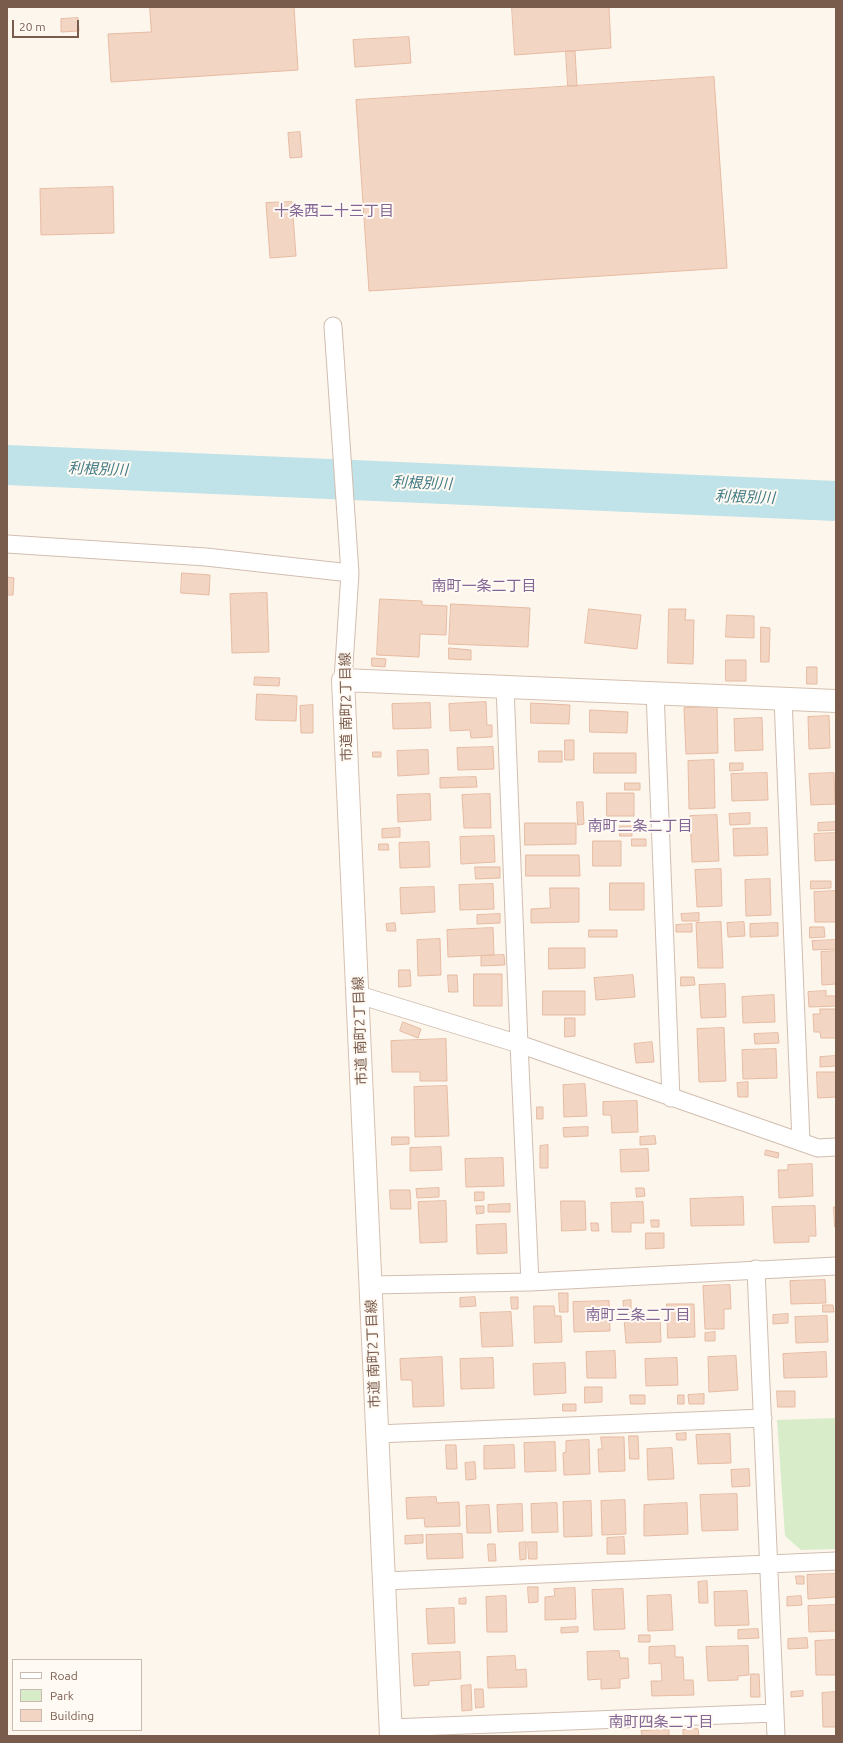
<!DOCTYPE html>
<html>
<head>
<meta charset="utf-8">
<style>
  body { margin:0 }
  #map { position:relative; width:843px; height:1743px; overflow:hidden; background:#fdf6ec; font-family:Ubuntu,sans-serif }
  canvas { display:block }
  .frame { position:absolute; inset:0; border:8px solid #7a5c4d; pointer-events:none }
  .legend { position:absolute; left:12px; top:1659px; width:130px; height:72px; box-sizing:border-box; background:#fffaf3; border:1px solid #cabbb1; margin:0; padding:5px 7px; list-style:none; font-size:12px; color:#7a5c4d }
  .legend li { display:flex; align-items:center; gap:8px; height:20px }
  .legend b { width:20px; border:1px solid #cabbb1 }
  .scale { position:absolute; left:12px; top:20px; width:67px; height:18px; box-sizing:border-box; border:2px solid #7a5c4d; border-top:0; padding-left:5px; font-size:12px; line-height:14px; white-space:nowrap; color:#7a5c4d; -webkit-text-stroke:3px #fffaf3; paint-order:stroke }
</style>
</head>
<body>
<div id="map">
<canvas width="843" height="1743"></canvas>
<div class="frame"></div>
<ul class="legend">
<li><b style="height:5px;background:#fff"></b>Road</li>
<li><b style="height:11px;background:#d8ecc9"></b>Park</li>
<li><b style="height:11px;background:#f3d5c3"></b>Building</li>
</ul>
<div class="scale">20 m</div>
</div>
<script>
const c = document.querySelector('canvas').getContext('2d');
c.lineJoin = 'round';
function paint(path, color) { c.fillStyle = color; c.fill(path, 'evenodd'); }
function strokePath(path, color, width, dash) { c.strokeStyle = color; c.lineWidth = width; c.lineCap = dash ? 'butt' : 'round'; c.setLineDash(dash || []); c.stroke(path); }
function write(font, color, halo, rows, align = 'center') {
  c.font = font + ' Ubuntu,"Noto Sans JP",sans-serif'; c.lineWidth = 4; c.setLineDash([]); c.textBaseline = 'middle'; c.strokeStyle = halo; c.fillStyle = color; for (const [text, x, y, turn = 0] of rows) {
    c.save(); c.translate(x, y); c.rotate((+turn || 0) * Math.PI / 180); c.textAlign = isNaN(turn) ? turn : align; if (halo) c.strokeText(text, 0, 0); c.fillText(text, 0, 0); c.restore();
  }
}
const green = new Path2D(`
  M836 1418V1549L801 1550 785 1536 777 1420Z`);
const river = new Path2D(`
  M7 465 836 501`);
const building = new Path2D(`
  M150 7H294L298 70 111 82 108 34 151 32Z
  M512 7H609L611 48 515 55Z
  M78 18 79 31 61 32V19Z
  M409 37 411 63 355 67 353 40Z
  M566 51H575L577 86H568Z
  M714 77 727 268 369 291 356 100Z
  M300 132 302 157 290 158 288 133Z
  M113 187 114 233 41 235 40 189Z
  M292 202 296 256 270 258 266 203Z
  M182 573 210 575 209 595 181 593Z
  M7 577 14 578 13 595H7Z
  M267 593 269 652 232 653 230 594Z
  M380 599 422 601V605L447 606 446 635 420 634 419 657 377 655Z
  M451 604 530 608 528 647 449 644Z
  M589 609 641 615 637 649 585 643Z
  M669 609H686L685 620H694L693 664 668 663Z
  M727 615 754 616V638L726 637Z
  M761 627 770 628 769 662H761Z
  M449 648 471 650V660L449 659Z
  M372 658 386 659 385 667 372 666Z
  M726 660H746V681H726Z
  M807 667H817V684H807Z
  M255 677 280 678 279 686 254 685Z
  M257 694 297 696 296 721 256 720Z
  M486 702 487 725H492V737L471 738 470 730 450 731 449 704Z
  M430 703 431 728 393 729 392 704Z
  M531 703 570 705 569 724 531 723Z
  M313 705V733H301L300 706Z
  M717 707 718 753 686 754 684 708Z
  M590 710 628 712 627 733 590 732Z
  M829 716 830 748 809 749 808 717Z
  M762 718 763 750 735 751 734 719Z
  M565 740H574V760H565Z
  M493 747 494 769 458 770 457 748Z
  M428 750 429 774 398 776 397 751Z
  M539 751H562V762H539Z
  M373 752H381V757H373Z
  M594 753H636V773H594Z
  M714 760 715 808 689 809 688 761Z
  M730 763H743V770L730 771Z
  M767 773 768 800 732 801 731 774Z
  M834 773 835 804 811 805 809 774Z
  M476 777 477 787 440 788V778Z
  M625 783H640V790H625Z
  M607 793H634V816H607Z
  M430 794 431 820 398 822 397 795Z
  M490 794 491 828H464L462 795Z
  M577 802H583L584 824 578 825Z
  M750 813V824L730 825 729 814Z
  M717 815 719 861 692 862 690 816Z
  M836 822V830L818 831V823Z
  M525 823H576V844L525 845Z
  M620 826H632V836H620Z
  M400 828V837L382 838V829Z
  M767 828 768 855 734 856 733 829Z
  M836 833V860L815 861 814 834Z
  M494 836 495 862 461 864 460 837Z
  M632 839H646V846H632Z
  M593 841H621V866H593Z
  M429 842 430 867 400 868 399 843Z
  M379 844H388L389 850H379Z
  M526 855H579L580 876H526Z
  M475 867H500V878L476 879Z
  M721 869 722 906 697 907 695 870Z
  M770 879 771 915 746 916 745 880Z
  M811 881H831V888L811 889Z
  M610 883H644V910H610Z
  M493 884 494 909 460 910 459 885Z
  M434 887 435 912 401 914 400 888Z
  M550 888H579V922L531 923V909L550 908Z
  M836 891V922H815L814 892Z
  M699 913V921H682L681 914Z
  M500 914V923L477 924V915Z
  M721 922 723 968H698L696 923Z
  M744 922 745 936 728 937 727 923Z
  M395 923 396 931H387L386 924Z
  M778 923V936L750 937V924Z
  M692 924V932H676V925Z
  M810 927H824L825 937 810 938Z
  M493 928 494 955 448 957 447 930Z
  M589 930H617V937H589Z
  M440 939 441 975 418 976 417 940Z
  M836 940V949L813 950 812 941Z
  M549 948H585V968L549 969Z
  M836 951V984L822 985 821 952Z
  M504 955 505 965 481 966V956Z
  M399 970H410L411 986 399 987Z
  M474 974H502V1006H474Z
  M448 975H457L458 992H449Z
  M633 975 635 997 596 1000 594 978Z
  M681 977H694L695 985 681 986Z
  M725 984 726 1017 701 1018 699 985Z
  M543 991H585V1015H543Z
  M826 991V996H836V1006L809 1007 808 992Z
  M774 995 775 1022 743 1023 742 997Z
  M820 1009H836V1038H821L820 1032H814L813 1014H820Z
  M565 1018H575V1036L565 1037Z
  M403 1022 421 1029 418 1038 400 1031Z
  M724 1028 726 1081 699 1082 697 1029Z
  M778 1033 779 1043 755 1044 754 1034Z
  M446 1039 447 1081H420V1072H392L391 1041Z
  M652 1042 654 1062 636 1063 634 1044Z
  M776 1049 777 1078 743 1079 742 1050Z
  M836 1056V1066L820 1067V1057Z
  M817 1072H836V1097L818 1098Z
  M748 1082V1097H738L737 1083Z
  M585 1084 587 1116 564 1117 563 1085Z
  M447 1086 449 1136 415 1137 414 1087Z
  M637 1101 638 1132 612 1133 611 1115H603V1102Z
  M537 1107H543V1119H537Z
  M588 1127V1136L564 1137 563 1128Z
  M655 1136 656 1144 640 1145V1137Z
  M392 1137H409V1144L392 1145Z
  M548 1145V1168H540V1146Z
  M441 1147 442 1170 410 1171V1148Z
  M648 1149 649 1171 621 1172 620 1150Z
  M766 1150 779 1153 778 1158 765 1155Z
  M503 1158 504 1186 466 1187 465 1159Z
  M812 1164 813 1196 779 1198 778 1170H788V1165Z
  M439 1188V1197L417 1198 416 1189Z
  M636 1188H644L645 1196 637 1197Z
  M390 1190H410L411 1209H391Z
  M475 1192H484V1200L475 1201Z
  M743 1197 744 1225 691 1226 690 1199Z
  M446 1201 447 1242 420 1243 418 1202Z
  M561 1201H585L586 1230 562 1231Z
  M643 1202 644 1223H631V1232H612L611 1203Z
  M510 1204V1212H488V1205Z
  M476 1206H484V1213L477 1214Z
  M815 1206 816 1236H809V1242L774 1243 772 1207Z
  M834 1207H836V1227H835Z
  M651 1220H659V1227H652Z
  M591 1223H598L599 1231H592Z
  M506 1224 507 1253 477 1254 476 1225Z
  M646 1233H664V1248L646 1249Z
  M825 1280 826 1303 791 1304 790 1281Z
  M730 1285 731 1309H724V1329H705L703 1286Z
  M559 1293H568V1312H560Z
  M475 1297 476 1306 460 1307V1298Z
  M511 1297H518V1309H512Z
  M631 1300V1312L624 1313 623 1301Z
  M609 1301 610 1331 574 1332 573 1302Z
  M667 1304H694L695 1337 668 1338Z
  M823 1305H833L834 1312H823Z
  M534 1306H554L555 1316H561L562 1342 535 1343Z
  M511 1312 513 1346 482 1347 480 1313Z
  M788 1314V1323L773 1324V1315Z
  M827 1316 828 1342 796 1343 795 1317Z
  M660 1318 661 1342 626 1343 624 1319Z
  M715 1332V1341H705V1333Z
  M615 1351 616 1378H587L586 1352Z
  M826 1352 827 1377 784 1378 783 1354Z
  M736 1356 738 1390 709 1392 708 1357Z
  M442 1357 444 1406 413 1407 412 1380H401L400 1359Z
  M493 1358 494 1388 461 1389 460 1359Z
  M677 1358 678 1385 646 1386 645 1359Z
  M565 1363 566 1393 534 1395 533 1364Z
  M585 1387H602V1402L585 1403Z
  M777 1391H795V1407H778Z
  M704 1394V1404H689L688 1395Z
  M630 1395H645V1404H631Z
  M678 1395H684V1404H678Z
  M563 1404H576V1411H563Z
  M686 1433V1440H677L676 1434Z
  M730 1434 731 1463 698 1464 696 1435Z
  M629 1436H638L639 1459H630Z
  M601 1437H624L625 1471 599 1472 598 1449H602Z
  M589 1440 590 1474 564 1475 563 1453 566 1452V1441Z
  M555 1442 556 1471 525 1472 524 1443Z
  M446 1445H456L457 1469H447Z
  M514 1445 515 1468 484 1469V1446Z
  M672 1448 674 1479 648 1480 647 1449Z
  M475 1462 476 1479 466 1480 465 1463Z
  M749 1469 750 1486 732 1487 731 1470Z
  M737 1494 738 1530 702 1531 700 1495Z
  M436 1497 437 1503 459 1502 460 1526 425 1527 424 1518 407 1519 406 1498Z
  M625 1500 626 1534 602 1535 601 1501Z
  M591 1501 592 1536 564 1537 563 1502Z
  M557 1503 558 1532 532 1533 531 1504Z
  M687 1503 688 1534 644 1536V1505Z
  M522 1504 523 1531 498 1532 497 1505Z
  M489 1505 491 1533H467L466 1506Z
  M462 1534 463 1558 427 1559 426 1535Z
  M423 1535V1543L405 1544V1536Z
  M624 1537 625 1554H607V1538Z
  M526 1542V1559L520 1560 519 1543Z
  M528 1542H537V1559H529Z
  M488 1544H495L496 1561H489Z
  M836 1574V1597L808 1599 807 1575Z
  M796 1576H804V1584H797Z
  M707 1581 708 1603H699L698 1582Z
  M528 1587H538V1602L529 1603Z
  M575 1588 576 1619 545 1620V1597L555 1596 554 1589Z
  M623 1589 625 1629 594 1630 592 1590Z
  M747 1591 749 1625 715 1626 714 1592Z
  M671 1595 673 1630 648 1631 647 1596Z
  M506 1596 507 1632H487L486 1597Z
  M801 1596 802 1605 787 1606V1597Z
  M466 1598V1604H459V1599Z
  M836 1605V1631L809 1632 808 1606Z
  M454 1608 455 1643 428 1644 426 1609Z
  M578 1627V1632L561 1633V1628Z
  M758 1629 759 1638 738 1639V1630Z
  M639 1635H650V1642H639Z
  M807 1638 808 1648 788 1649V1639Z
  M836 1640V1675H816L815 1641Z
  M675 1646V1657H683L684 1680H693L694 1695 652 1696 651 1681H662L661 1663 649 1664V1647Z
  M748 1646 749 1675 738 1676V1680L708 1681 706 1647Z
  M619 1651 620 1658H628L629 1678 620 1679V1688L601 1689V1679L588 1680 587 1652Z
  M460 1652 461 1679 429 1681V1685L414 1686 412 1654Z
  M515 1656 516 1670 526 1669 527 1687 488 1688 487 1657Z
  M751 1674H759L760 1697H751Z
  M471 1685 472 1710 462 1711 461 1686Z
  M475 1689H483L484 1707 476 1708Z
  M803 1691V1696L791 1697V1692Z
  M836 1692V1727H823L822 1693Z
  M698 1729 699 1736H683V1730Z
  M669 1730V1736H642L641 1731Z`);
const street = new Path2D(`
  M333 326 350 573 343 680
  M7 544 206 557 350 573
  M505 686 519 1044 530 1282
  M655 692 671 1098
  M783 698 801 1142
  M359 995 519 1044 818 1148 836 1147
  M756 1269 776 1736
  M370 1285 530 1282 836 1266
  M377 1434 763 1418
  M385 1581 836 1561
  M390 1728 775 1713`);
const secondary = new Path2D(`
  M391 1736 343 680 836 701`);
const streetNames = [
  ["市道 南町2丁目線",346,707,-91],
  ["市道 南町2丁目線",360,1031,-92],
  ["市道 南町2丁目線",373,1354,-92]
];
const neighbourhoodNames = [
  ["十条西二十三丁目",334,211],
  ["南町一条二丁目",484,586],
  ["南町二条二丁目",640,826],
  ["南町三条二丁目",638,1315],
  ["南町四条二丁目",661,1722]
];
const waterNames = [
  ["利根別川",98,469,2],
  ["利根別川",422,483,2],
  ["利根別川",745,497,2]
];
paint(green, '#d8ecc9');
strokePath(river, '#bfe3e8', 40);
paint(building, '#f3d5c3');
strokePath(building, '#e6bba3', 1);
strokePath(street, '#d1beb0', 19);
strokePath(secondary, '#d6c0b0', 24);
strokePath(street, '#fff', 17);
strokePath(secondary, '#fff', 22);
write('14px', '#7a5c4d', '#fffaf3', streetNames);
write('15px', '#846695', '#fffaf3', neighbourhoodNames);
write('italic 15px', '#437c86', '#fffaf3', waterNames);
</script>
</body>
</html>
